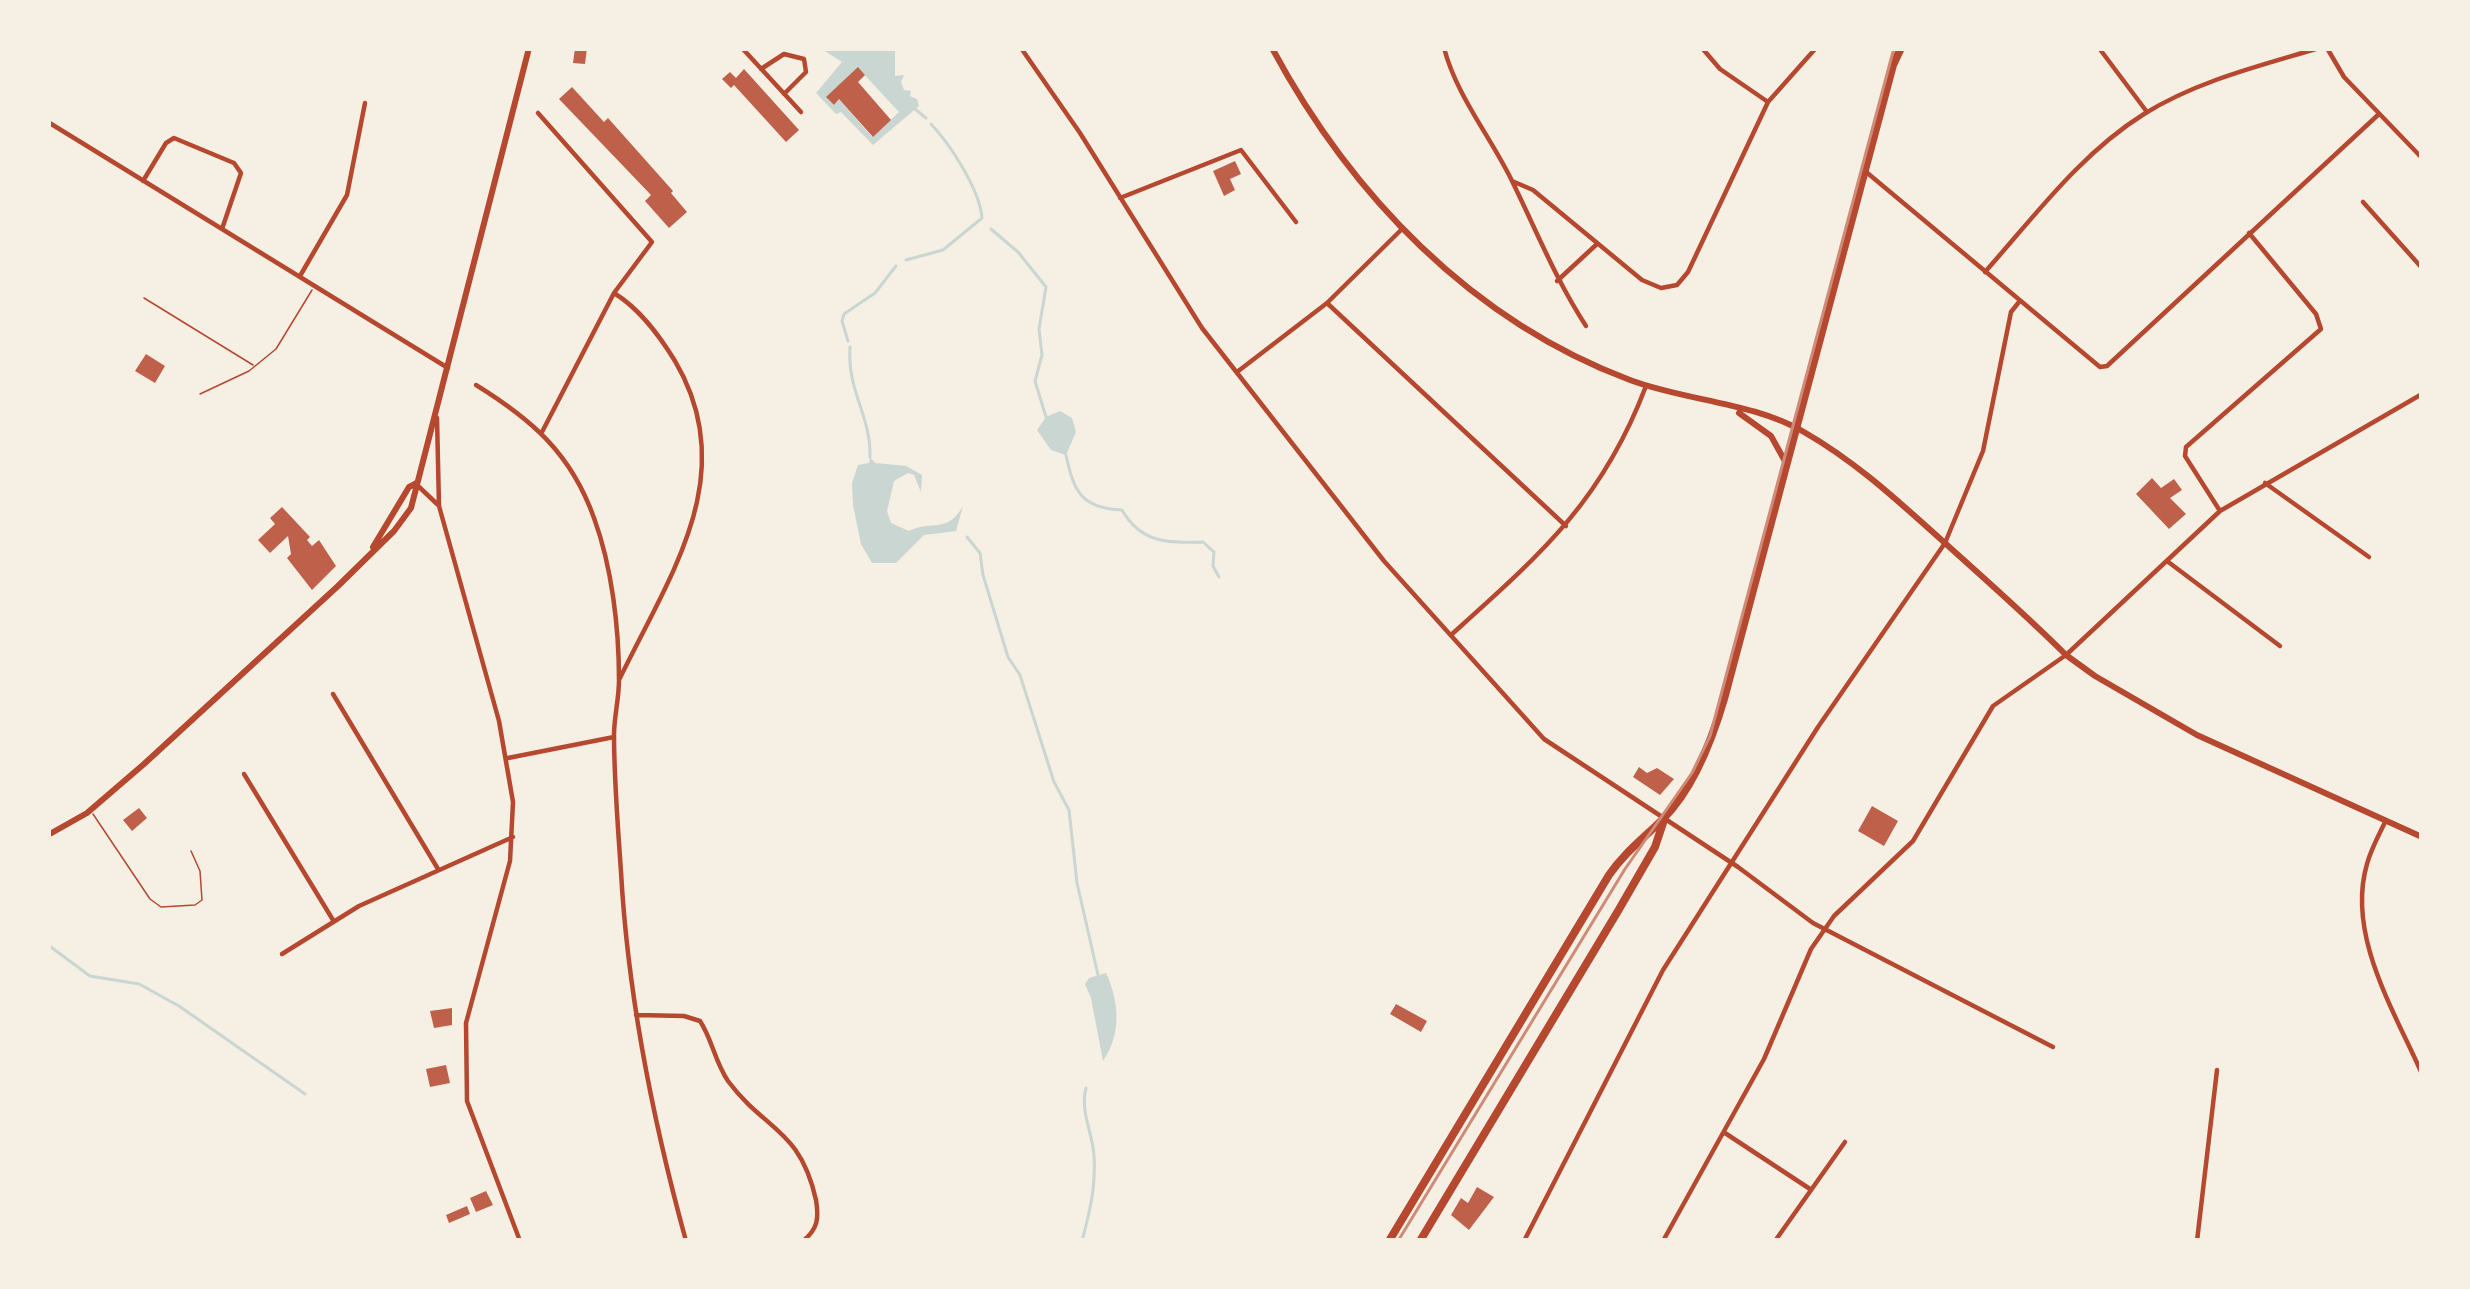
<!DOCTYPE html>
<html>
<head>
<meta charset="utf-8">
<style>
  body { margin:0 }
  #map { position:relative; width:2470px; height:1289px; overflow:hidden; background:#f6efe4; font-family:"Golos Text",sans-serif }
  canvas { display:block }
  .frame { position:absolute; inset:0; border:51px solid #f6efe4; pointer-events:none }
</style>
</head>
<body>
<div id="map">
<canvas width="2470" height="1289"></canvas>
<div class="frame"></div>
</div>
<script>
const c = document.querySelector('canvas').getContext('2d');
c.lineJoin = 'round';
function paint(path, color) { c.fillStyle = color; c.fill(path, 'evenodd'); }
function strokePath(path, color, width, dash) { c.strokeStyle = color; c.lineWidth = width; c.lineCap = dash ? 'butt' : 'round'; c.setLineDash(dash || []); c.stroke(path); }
const water = new Path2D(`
  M820 48H887L895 51V76L904 75 901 82 904 90 911 91 910 96 917 99 919 106 873 145 841 112 836 114 816 93 842 62ZM858 68 899 112 872 137 839 99 834 105 827 98Z
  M1060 411 1072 418 1076 432 1066 455 1051 450 1037 430 1046 417Z
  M870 457 875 463 906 466 922 475 921 492 914 475 908 473 894 481 887 511 891 523 909 531C933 519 946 535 963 506L956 531 924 535 896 563H872L861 544 853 505 852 483 858 465 869 463Z
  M1106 973C1119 1001 1122 1034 1103 1061L1091 998 1085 984 1089 978Z`);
const stream = new Path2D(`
  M915 109 926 118
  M991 229 1018 252 1046 287 1039 329 1042 355 1035 381 1046 417
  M906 260 943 250 982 218C980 190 950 144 931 124
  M848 341 842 321 844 314 875 293 896 266
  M850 347C847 392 871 415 870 457
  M1066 455C1074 493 1082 508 1122 510 1141 543 1167 543 1203 542L1214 552 1213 566 1219 577
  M967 537 980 553 983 575 1008 657 1020 675 1054 782 1069 810 1077 883 1098 975
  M48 945 90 976 139 984 179 1006 305 1094
  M1082 1241C1090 1211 1096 1186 1094 1155 1092 1131 1080 1111 1086 1088`);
const building = new Path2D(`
  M575 48H587L585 64 573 63Z
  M858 67 865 75 858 82 891 120 873 137 839 99 834 105 826 97Z
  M744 69 799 130 786 142 734 85 731 88 722 79 730 72 736 78Z
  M572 87 604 122 608 118 673 191 671 193 687 212 669 228 645 201 651 195 559 99Z
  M1235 161 1241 174 1230 179 1235 190 1224 196 1213 171Z
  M146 354 165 366 155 383 135 371Z
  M2152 478 2161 488 2174 479 2182 490 2170 498 2186 514 2169 529 2136 494Z
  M282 507 310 537 307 540 312 546 319 540 336 566 312 590 287 558 291 554 288 536 270 553 258 540 275 524 270 518Z
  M1639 767 1647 773 1657 768 1674 779 1660 795 1633 777Z
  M1872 806 1898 821 1884 846 1858 831Z
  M139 808 147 818 132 831 123 820Z
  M1396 1004 1427 1021 1421 1032 1390 1014Z
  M452 1008V1025L434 1028 430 1011Z
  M446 1065 450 1083 430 1087 426 1069Z
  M1477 1187 1494 1197 1469 1230 1451 1215 1461 1198 1468 1203Z
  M486 1191 493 1205 476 1212 470 1198Z
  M467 1206 470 1214 449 1223 446 1215Z`);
const service = new Path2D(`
  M144 298 253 365
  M200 394 249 371 276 349 312 290
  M93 814 150 899 161 907 195 905 202 900 200 871 191 851`);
const minor = new Path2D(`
  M742 48 801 112
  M1021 48 1080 133 1202 328 1384 561 1544 739 1738 867 1813 923 2053 1047
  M1444 48C1457 97 1491 137 1513 183 1537 232 1556 280 1586 326
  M1702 48 1720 69 1768 102
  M2099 48 2147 112
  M2327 48 2344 77 2422 158
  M761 69 784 54 804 59 806 72 784 94
  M538 113 652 242 614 293 542 432
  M48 122 448 368
  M1865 171 2100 367 2107 366 2379 114
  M143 181 166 143 174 138 234 163 241 173 222 229
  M1512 181 1533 190 1642 280 1661 288 1677 285 1688 272 1768 102 1816 48
  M1120 198 1241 150 1296 222
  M2363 202 2422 268
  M1985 272C2034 217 2080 154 2144 114 2197 81 2259 66 2319 48
  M300 276 347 195 365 103
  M1557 281 1597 244
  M614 293C640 309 659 335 675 361 742 474 670 575 620 678
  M1327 303 1566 526
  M1237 372 1327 303 1402 229
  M476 385C531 419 571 453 594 518 612 567 619 628 619 680 619 699 614 717 614 735 614 780 618 827 621 872 628 997 653 1121 686 1241
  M437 418 439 506 499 721 513 802 510 861 466 1023 467 1101 520 1241
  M415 483 437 504
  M2265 483 2369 557
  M2220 511 2185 456 2186 447 2321 329 2316 314 2249 233
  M2167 561 2280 646
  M1451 635C1540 555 1602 502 1646 386
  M333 694 438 869
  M508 758 614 737
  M244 774 333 920
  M2386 820C2379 835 2371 849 2367 864 2346 935 2395 1012 2422 1074
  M282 954 359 906 513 837
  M636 1015 684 1016 700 1021C712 1039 715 1062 728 1081 765 1131 800 1128 816 1200 819 1218 818 1229 803 1241
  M1725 1133 1810 1189
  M1524 1241 1663 970 1818 727 1945 543 1983 451 2011 312 2019 302
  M1663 1241 1764 1059 1811 949 1834 916 1913 841 1993 706 2066 655 2220 511 2422 394
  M1775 1241 1845 1142
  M2197 1241 2217 1070`);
const tertiary = new Path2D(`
  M1272 48C1351 195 1472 321 1630 380 1686 401 1752 402 1804 432 1858 463 1900 503 1946 544 1987 581 2027 616 2066 655L2095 676 2197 735 2422 837
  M1739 413 1771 436 1786 463
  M373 547 409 487 415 484
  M48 835 87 813 144 764 338 586 394 531 411 508 529 48`);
const primary = new Path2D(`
  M1389 1241 1609 875C1625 852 1644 838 1663 819 1694 788 1712 740 1724 699L1893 65 1901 48
  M1420 1241 1618 911 1655 847 1663 823`);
const tram = new Path2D(`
  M1404 48H1481
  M1398 1241 1625 869 1692 773 1710 736 1894 48`);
paint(water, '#c9d6d2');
strokePath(stream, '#c9d6d2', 3);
paint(building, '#bf614a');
strokePath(service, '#b5482f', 1.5);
strokePath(minor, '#b5482f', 4.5);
strokePath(tertiary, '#b5482f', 6);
strokePath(primary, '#b5482f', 8);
strokePath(tram, '#cf8b77', 3);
</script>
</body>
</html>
